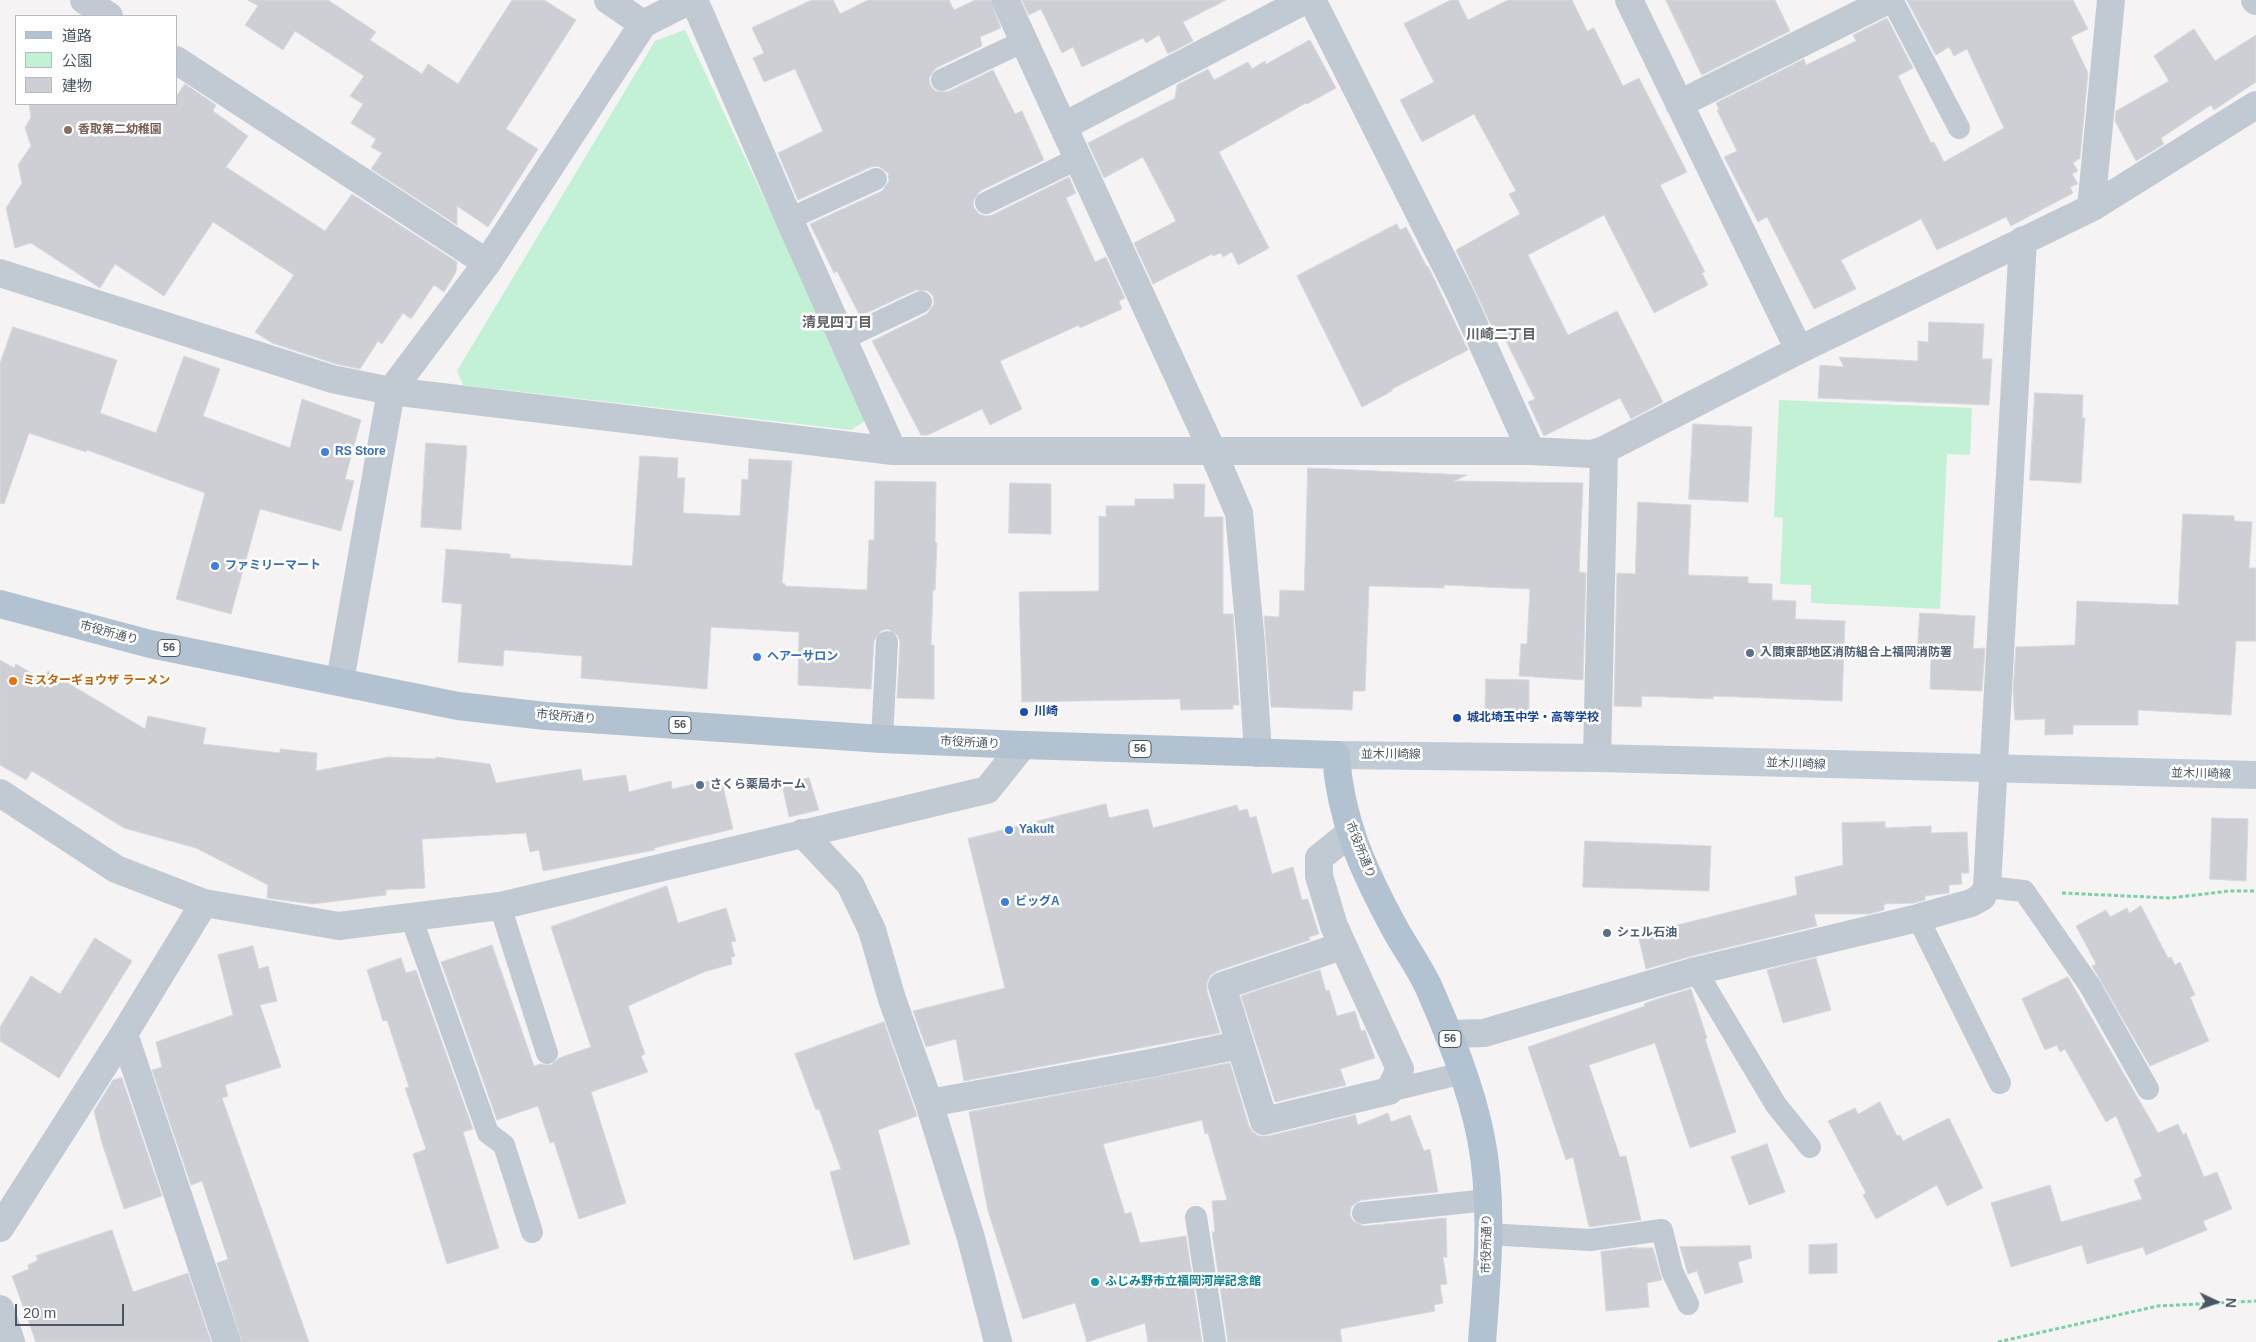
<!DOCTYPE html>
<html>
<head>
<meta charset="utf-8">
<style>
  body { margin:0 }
  #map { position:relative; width:2256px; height:1342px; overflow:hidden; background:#f5f3f3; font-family:Helvetica,"Noto Sans JP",sans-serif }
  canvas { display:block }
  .legend { position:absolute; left:15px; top:15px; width:162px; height:90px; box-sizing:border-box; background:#fff; border:1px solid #b7bbc0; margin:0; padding:6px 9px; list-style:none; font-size:15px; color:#4a5661 }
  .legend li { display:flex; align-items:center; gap:10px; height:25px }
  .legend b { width:25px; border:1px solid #b7bbc0 }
  .north { position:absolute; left:2191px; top:1277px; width:50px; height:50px; -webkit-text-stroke:4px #fff; paint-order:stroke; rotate:93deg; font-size:14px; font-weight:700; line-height:20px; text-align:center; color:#4a5661 }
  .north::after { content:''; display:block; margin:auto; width:18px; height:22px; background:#4a5661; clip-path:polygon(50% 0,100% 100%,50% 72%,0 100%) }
  .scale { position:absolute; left:15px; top:1304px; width:109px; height:22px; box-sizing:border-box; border:2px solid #4a5661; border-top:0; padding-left:6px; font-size:15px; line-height:18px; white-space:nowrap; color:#4a5661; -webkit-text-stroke:4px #fff; paint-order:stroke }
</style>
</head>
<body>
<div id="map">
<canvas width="2256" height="1342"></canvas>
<ul class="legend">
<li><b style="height:6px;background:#b3c2d1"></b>道路</li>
<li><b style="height:14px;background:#c3f1d5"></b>公園</li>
<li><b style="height:14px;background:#cdcfd5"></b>建物</li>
</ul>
<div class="north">N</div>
<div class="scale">20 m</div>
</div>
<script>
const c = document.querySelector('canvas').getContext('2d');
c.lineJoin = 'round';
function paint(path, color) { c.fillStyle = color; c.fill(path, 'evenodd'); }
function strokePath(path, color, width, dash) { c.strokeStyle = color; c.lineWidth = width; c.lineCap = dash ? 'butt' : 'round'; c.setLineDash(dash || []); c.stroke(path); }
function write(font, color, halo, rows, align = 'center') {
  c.font = font + ' Helvetica,"Noto Sans JP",sans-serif'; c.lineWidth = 5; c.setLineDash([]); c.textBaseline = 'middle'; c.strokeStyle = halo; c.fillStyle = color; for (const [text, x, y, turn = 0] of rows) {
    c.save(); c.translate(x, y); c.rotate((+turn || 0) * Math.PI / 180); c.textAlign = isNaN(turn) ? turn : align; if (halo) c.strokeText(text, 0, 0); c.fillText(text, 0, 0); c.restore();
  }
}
const green = new Path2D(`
  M685 30 868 419 851 430 463 385 457 371 655 41Z
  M1779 400 1972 408 1970 455 1947 454 1940 609 1811 603V585L1780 584 1783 518 1774 517Z`);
const building = new Path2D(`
  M248 0H328L376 32 370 40 422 74 428 64 458 84 512 0H544L576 20 506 129 538 149 488 227 457 206V225L371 169 382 153 371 147 376 139 351 123 363 104 350 96 364 76 295 31 283 50 245 25 258 6Z
  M812 0H833L840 14 868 0H949L954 10 975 0H990L1001 28 980 37 982 46 936 68 929 78 930 85 935 91 947 92 993 70 1015 114 1022 111 1044 160 980 191 973 202 974 208 979 214 986 216 992 215 1069 177 1076 193 1066 198 1095 262 1106 257 1125 298 1119 301 1122 309 1080 328 1079 325 1000 361 1022 409 990 425 982 409 928 435H921L872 341 927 314 934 304 933 296 928 291 916 290 860 316 837 271 834 273 810 224 882 191 889 181 888 173 878 166 871 167 798 200 778 153 823 131 795 69 764 82 753 58 764 53 752 28Z
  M1022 0H1226L1183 22 1193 41 1168 54 1159 35 1146 43 1143 38 1082 67 1073 47 1062 53 1041 9 1029 15Z
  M1451 0H1458L1468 20 1508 0H1572L1587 31 1594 28 1623 86 1639 78 1687 172 1660 185 1705 272 1702 273 1708 285 1654 313 1604 215 1528 255 1568 335 1617 311 1663 402 1631 419 1620 398 1544 436 1528 402 1535 399 1502 333 1496 336 1456 250 1520 214 1509 194 1516 191 1474 114 1422 142 1400 100 1434 82 1404 24Z
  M1666 0H1775L1790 31 1702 75Z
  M1907 0H2073L2088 29 2071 37 2088 73 2080 158 2073 163 2078 171 2072 174 2078 184 2070 187 2073 193 2011 226 2006 217 1937 250 1921 219 1841 260 1856 289 1814 309 1767 217 1758 222 1724 157 1737 151 1717 110 1719 109 1716 103 1804 59 1806 65 1856 41 1853 35 1887 18 1913 68 1898 76 1931 143 1934 142 1944 162 2004 128 1967 49 1954 56 1949 47 1936 55Z
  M2194 29 2215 61 2256 35V82L2214 110 2211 105 2161 138 2164 144 2136 161 2115 121 2116 111 2169 81 2154 56Z
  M1310 40 1336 88 1307 104 1306 103 1219 152 1269 248 1238 265 1232 252 1223 257 1221 253 1213 256 1212 254 1153 284 1134 243 1176 221 1143 157 1104 178 1088 143 1175 98 1177 85 1208 69 1214 80 1248 62 1252 69 1265 61 1266 64Z
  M185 84 216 105 213 111 248 136 226 167 325 231 352 194 457 262 456 272 444 292 434 285 411 319 403 313 382 344 378 341 360 369 336 364 272 343 255 332 294 275 213 222 164 296 115 264 100 288 31 243 15 248 6 208 22 183 18 165 31 146 25 128 31 117 29 104H176V97Z
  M1397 224 1400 230 1406 227 1427 267 1428 266 1468 350 1392 389V391L1362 407 1297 276Z
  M1929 322 1984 324 1982 359H1992L1989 405 1818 398 1820 365 1844 367 1839 357 1918 361V341L1928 342Z
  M13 327 117 360 100 413 156 433 184 356 220 369 203 416 290 448 302 399 361 420 345 479 354 481 341 531 260 509 231 614 176 599 205 493 87 450 86 452 29 433 4 504 0 503V364Z
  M2035 393 2083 395 2082 418H2085L2081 483 2030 480Z
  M1693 424 1752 427 1748 502 1689 499Z
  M426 443 467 446 461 530 421 527Z
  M640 456 678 458 677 478H685L683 513 740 516 742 479 748 480 749 459 792 461 782 583 785 584V586L867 590 869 540H874L875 481 936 482 935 542 937 543 935 590H933L931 645H934V699L897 698 900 642 898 636 888 629 881 631 874 641 871 689 798 685 799 632 711 627 707 689 581 678 582 656 504 650 503 666 458 662 462 604 442 602 446 549 510 554V558L632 566Z
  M1308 468 1467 475 1454 481 1583 483 1579 572 1586 573 1583 680 1519 676 1521 644H1527L1530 589 1444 585V588L1369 586 1365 691H1353L1352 710 1271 707 1264 616 1279 617 1280 590 1304 591Z
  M1010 483 1051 484V534L1009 533Z
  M1174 484H1205L1204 517H1223V614H1233L1239 705H1233V709L1181 710 1180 699 1022 702 1019 592 1099 591V516L1106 517V506H1135V499H1174Z
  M1638 502 1691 505 1688 575 1748 577V583L1772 584V600L1796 601 1795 619 1845 621 1842 701 1713 696V699L1642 696 1641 707 1614 706 1617 573 1635 574Z
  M2183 514 2234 516V521L2252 522 2249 568H2256V641H2236L2231 715 2138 710V725H2073V734L2045 735V719L2015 720 2013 692 2016 647 2075 645 2077 601 2178 605Z
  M1920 613 1975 616 1973 649 1985 648 1982 691 1930 689 1931 659 1917 658Z
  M0 660 14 668 16 664 43 680 48 671 145 729 148 716 206 728 203 744 280 753V749L317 753 316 771 388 757 436 759V757L490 764 496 783 581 769 583 781 626 775 629 792 671 781 672 789 721 778 733 829 654 848 655 850 543 871 539 850 530 852 526 833 422 839 425 888 386 890V895L312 904 267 898 268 885 196 848 124 828 32 771 26 780 0 765Z
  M1486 679 1529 680V716L1485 714Z
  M809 778 819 810 789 817 782 784Z
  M1106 804 1109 818 1148 809 1153 828 1237 805 1239 811 1247 809 1250 818 1256 816 1272 874 1293 867 1302 900 1308 899 1319 934 1309 937 1310 940 1217 971 1211 975 1207 982V991L1220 1033 964 1081 956 1039 926 1047 913 1011 1005 988 968 839Z
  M2212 818 2248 819 2246 881 2210 879Z
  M1885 822V828L1931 826V833L1967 832 1969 873H1961L1962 884 1949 885V893L1925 896V900L1914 903 1884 904V910L1869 914H1814L1817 926 1692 956 1646 969 1638 935 1797 895 1795 877 1843 865 1842 823Z
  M1585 841 1711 846 1709 891 1583 887Z
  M667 886 678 923 726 908 736 941 731 942 735 956 731 958 732 964 704 972 628 1006 645 1054 641 1056 648 1072 591 1092 626 1203 579 1219 554 1142 550 1143 538 1106 497 1120 441 962 492 945 534 1066 540 1064 551 1065 559 1058 591 1047 551 927Z
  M2141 906 2168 958 2171 957 2175 965 2180 962 2195 995 2190 997 2209 1041 2150 1066 2092 966 2096 964 2076 926 2106 910 2110 917 2127 908 2129 913Z
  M95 938 132 961 59 1078 0 1041V1027L31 976 60 994Z
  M253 946 259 969 268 966 277 1001 260 1005 281 1067 225 1085 228 1096 222 1098 309 1342H242L217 1263 228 1259 202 1181 191 1185 152 1070 162 1067 156 1042 233 1015 218 955Z
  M401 958 406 973 416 970 473 1129 463 1132 499 1248 447 1264 413 1154 426 1149 405 1088 409 1087 387 1020 383 1021 367 970Z
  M1816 958 1831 1010 1783 1023 1767 970Z
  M1320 970 1326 991 1329 990 1337 1016 1355 1011 1361 1031 1365 1030 1375 1058 1340 1069 1346 1085 1275 1102 1241 996Z
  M2068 977 2158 1133 2178 1124 2183 1135 2186 1133 2204 1177 2217 1172 2232 1209 2203 1221 2207 1230 2146 1255 2143 1247 2087 1264 2082 1245 2011 1267 1991 1203 2050 1185 2061 1222 2142 1199 2134 1180 2142 1176 2116 1116 2106 1122 2065 1049 2060 1052 2057 1045 2045 1050 2022 999Z
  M1691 989 1707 1038 1705 1039 1736 1132 1690 1148 1655 1043 1589 1065 1620 1157 1626 1156 1641 1220 1589 1227 1573 1157 1566 1160 1528 1047 1645 1006 1644 1004 1654 1000Z
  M884 1022 917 1116 878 1130 910 1244 854 1260 830 1172 841 1169 819 1109 816 1110 795 1054Z
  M1230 1063 1249 1126 1253 1132 1259 1136H1268L1355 1115 1358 1125 1388 1113 1391 1122 1410 1115 1424 1151 1430 1149 1438 1192 1361 1200 1351 1207 1350 1215 1353 1221 1364 1226 1446 1218 1447 1257H1443L1447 1284 1440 1285 1443 1303 1434 1305 1435 1311 1340 1329 1342 1342H1228L1212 1232H1215L1212 1201 1227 1200 1208 1133 1205 1134 1202 1120 1103 1144 1125 1214 1131 1212 1140 1243 1186 1236 1202 1342H1148L1145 1323 1087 1342 1075 1303 1023 1319 988 1211 969 1112Z
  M122 1078 162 1196 124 1209 102 1143 94 1111 113 1080Z
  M1880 1102 1897 1136 1900 1135 1903 1141 1949 1118 1983 1188 1947 1206 1937 1185 1876 1219 1863 1195 1866 1193 1828 1121 1855 1108 1858 1114Z
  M1767 1144 1785 1192 1749 1205 1731 1157Z
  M112 1230 133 1292 188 1273 211 1342H36L12 1276 29 1269 28 1265 38 1260 36 1256Z
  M1837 1244V1273L1809 1274V1245Z
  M1750 1246 1752 1258 1738 1262 1743 1282 1705 1294 1697 1271 1688 1274 1680 1247Z
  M1636 1247 1633 1248H1653L1662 1280 1647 1283 1649 1307 1606 1311 1601 1252Z`);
const path = new Path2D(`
  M2062 893 2170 898 2229 891H2256
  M1998 1342 2158 1306 2256 1301`);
const service = new Path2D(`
  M1892 0 1959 128
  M942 80 1024 41
  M986 203 1079 158
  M789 219 876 179
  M843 339 921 302
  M882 739 887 642
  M1987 887 2024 891 2090 986 2148 1089
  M500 906 547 1053
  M411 917 488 1133 504 1145 532 1232
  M1918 918 2000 1083
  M1696 971 1776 1105 1810 1147
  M1389 1091 1463 1073
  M1363 1213 1488 1200
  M1196 1217 1215 1342
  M1487 1234 1590 1240 1662 1230 1672 1271 1688 1304`);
const minor = new Path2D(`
  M84 0 109 16
  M694 0 789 219 893 451
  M1005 0 1212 450 1239 513 1251 644 1258 753
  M1312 0 1460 294 1531 451
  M1629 0 1799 350
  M2255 0 2256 1
  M176 60 487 263
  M1679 104 1888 0
  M1064 126 1305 0
  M2091 208 2111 0
  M0 273 332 379 391 391 893 451H1531L1593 454 1604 450 1799 350 2091 208 2256 105
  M340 681 391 391 487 263 643 24 690 0
  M1597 758 1604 450
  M0 793 116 869 204 903 339 926 500 906 987 790 1023 745
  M802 833 850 884 872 930 892 999 929 1103 971 1238 998 1342
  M1342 946 1222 986 1264 1121 1389 1091 1400 1069 1334 926 1319 876V858L1350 833
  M124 1034 227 1342
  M1448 1034 1484 1033 1696 971 1918 918 1971 903 1982 897 1987 887 2023 240
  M929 1103 1151 1063 1239 1045
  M0 1228 124 1034 204 903
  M0 1309 11 1342`);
const tertiary = new Path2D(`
  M608 0 643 24`);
const secondary = new Path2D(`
  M1336 755 1597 758 2256 775`);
const primary = new Path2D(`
  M0 604 150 644 458 706 545 716 882 739 1023 745 1336 755C1340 820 1364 872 1395 929 1406 949 1420 968 1429 988 1450 1036 1471 1087 1481 1138 1494 1205 1487 1275 1482 1342`);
const markers = [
  [68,130,5,"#8d6e63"],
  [325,452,5,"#3f7fe0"],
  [215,566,5,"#3f7fe0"],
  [1750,653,5,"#5c6f8a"],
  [757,657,5,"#3f7fe0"],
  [13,681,5,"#e8710a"],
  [1024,712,5,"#1a4fb4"],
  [1457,718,5,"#1a4fb4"],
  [700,785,5,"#5c6f8a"],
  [1009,830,5,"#3f7fe0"],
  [1005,902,5,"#3f7fe0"],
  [1607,933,5,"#5c6f8a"],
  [1095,1282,5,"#0f9aa8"]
];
const shields = [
  [169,648,22],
  [680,725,22],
  [1140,749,22],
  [1450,1039,22]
];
const shieldNames = [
  ["56",169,648],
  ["56",680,725],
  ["56",1140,749],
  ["56",1450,1039]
];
const educationNames = [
  ["香取第二幼稚園",78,130]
];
const shopNames = [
  ["RS Store",335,452],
  ["ファミリーマート",225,566],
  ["ヘアーサロン",767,657],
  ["Yakult",1019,830],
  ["ビッグA",1015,902]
];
const streetNames = [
  ["市役所通り",109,633,15],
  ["市役所通り",566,717,5],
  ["市役所通り",970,743,3],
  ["並木川崎線",1391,755],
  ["並木川崎線",1796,764,2],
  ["並木川崎線",2201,774,1],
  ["市役所通り",1360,850,68],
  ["市役所通り",1487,1244,-89]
];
const serviceNames = [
  ["入間東部地区消防組合上福岡消防署",1760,653],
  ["さくら薬局ホーム",710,785],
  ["シェル石油",1617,933]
];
const foodNames = [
  ["ミスターギョウザ ラーメン",23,681]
];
const transitNames = [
  ["川崎",1034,712],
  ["城北埼玉中学・高等学校",1467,718]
];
const cultureNames = [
  ["ふじみ野市立福岡河岸記念館",1105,1282]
];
const neighbourhoodNames = [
  ["清見四丁目",837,323],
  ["川崎二丁目",1501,335]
];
paint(green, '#c3f1d5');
paint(building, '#cdcfd5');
strokePath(building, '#d7d9de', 1);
strokePath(path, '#7ad0a6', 3, [4, 2.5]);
strokePath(service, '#c1cad2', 22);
strokePath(minor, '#c1cad2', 28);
strokePath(tertiary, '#c1cad2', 28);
strokePath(secondary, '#c1cbd6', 28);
strokePath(primary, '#b3c2d1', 28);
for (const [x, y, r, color] of markers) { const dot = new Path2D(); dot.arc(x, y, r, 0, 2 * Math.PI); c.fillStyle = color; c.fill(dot); strokePath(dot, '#fff', 2); }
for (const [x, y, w] of shields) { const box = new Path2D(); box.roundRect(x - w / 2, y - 8.5, w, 17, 4); c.fillStyle = '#fff'; c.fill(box); strokePath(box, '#4a5661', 1); }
write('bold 11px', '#4a5661', null, shieldNames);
write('bold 12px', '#785e54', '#fff', educationNames, 'left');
write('bold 12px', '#366cbe', '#fff', shopNames, 'left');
write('12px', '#4a5661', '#fff', streetNames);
write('bold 12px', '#4e5e75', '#fff', serviceNames, 'left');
write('bold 12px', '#c56008', '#fff', foodNames, 'left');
write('bold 12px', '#164399', '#fff', transitNames, 'left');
write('bold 12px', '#0d838f', '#fff', cultureNames, 'left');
write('bold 14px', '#5f6368', '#fff', neighbourhoodNames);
</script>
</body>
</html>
